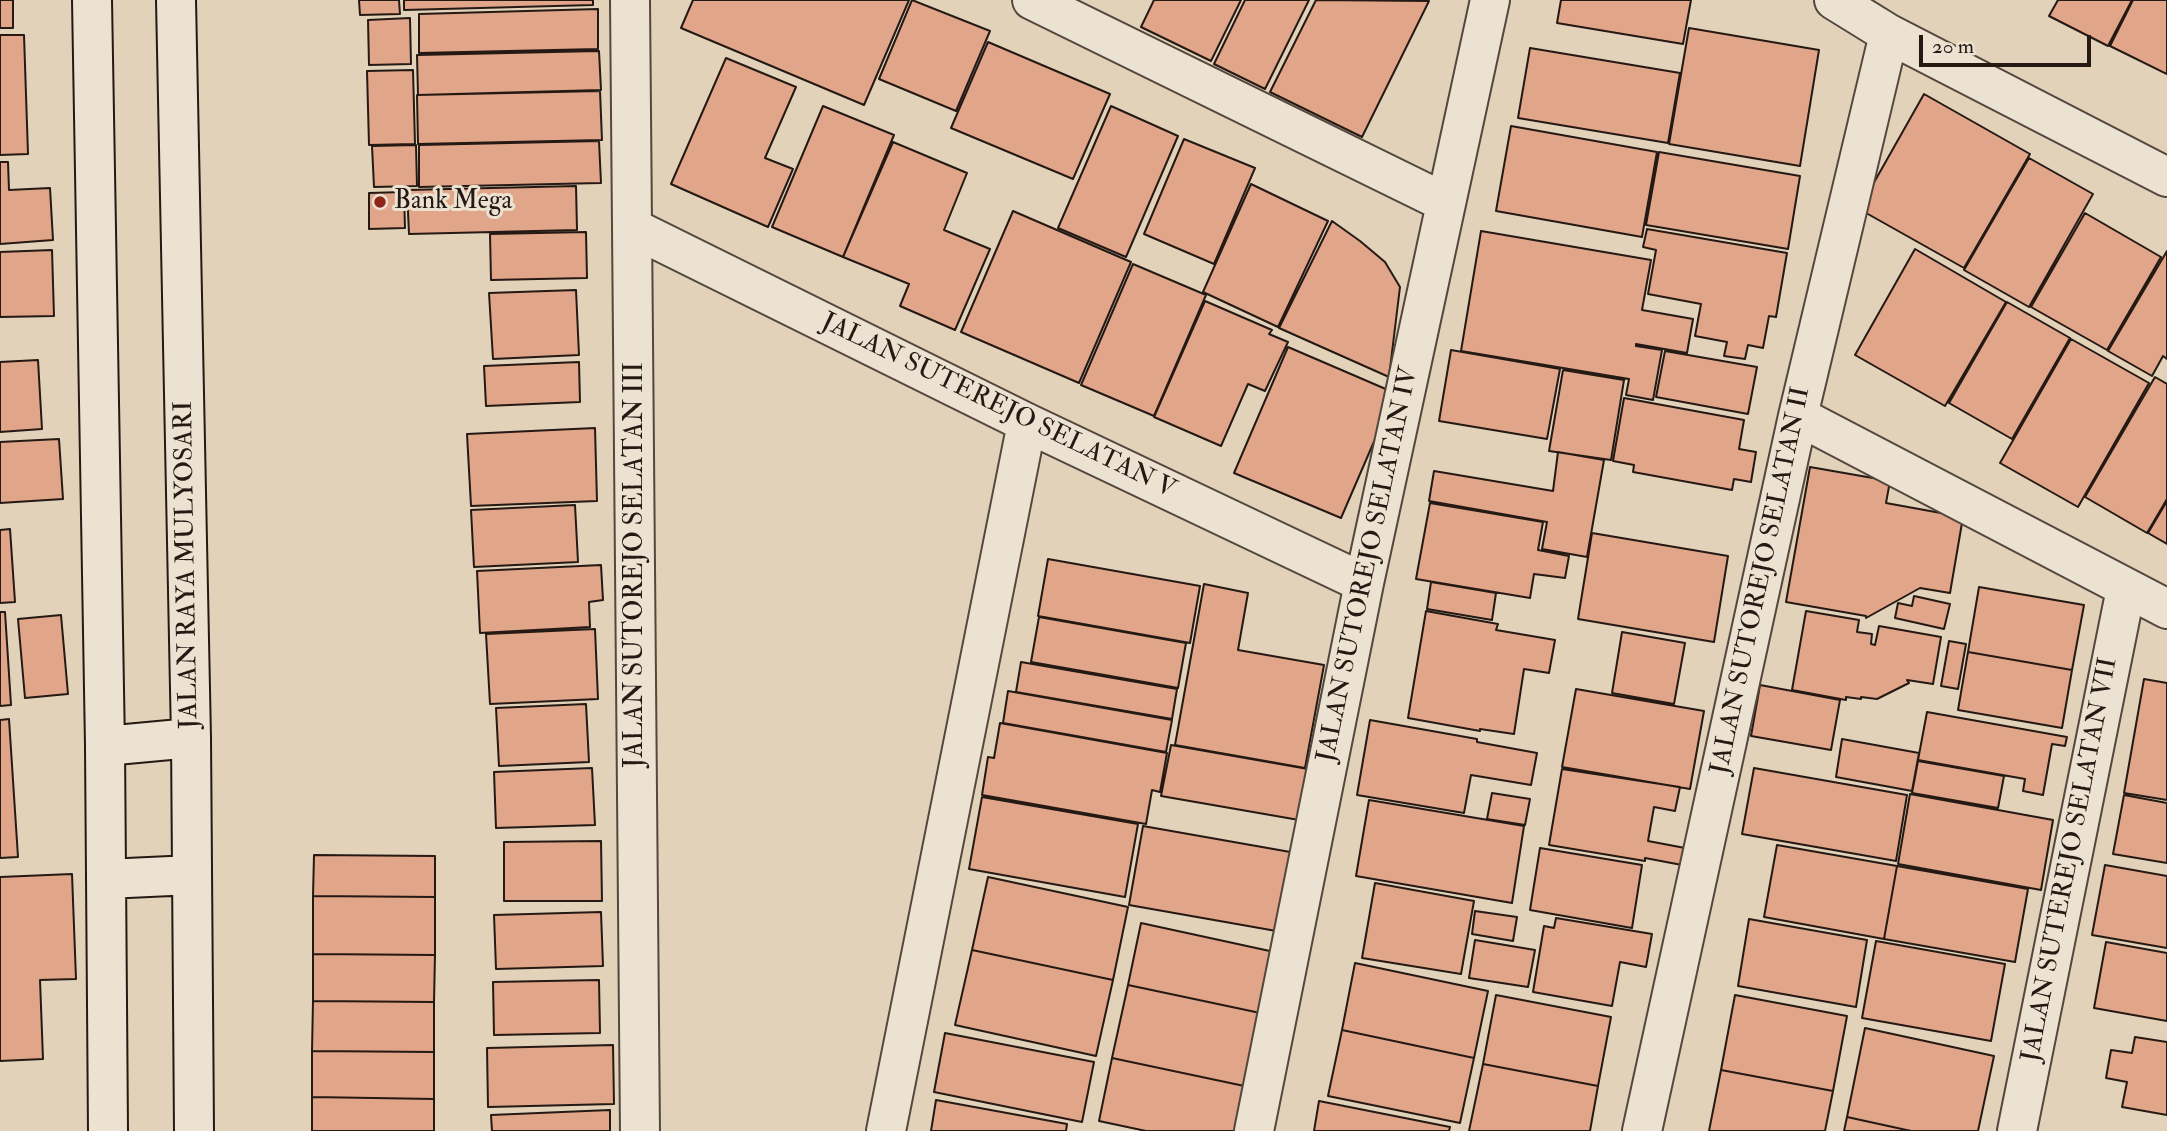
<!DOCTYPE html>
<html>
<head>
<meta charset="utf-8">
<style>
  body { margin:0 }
  #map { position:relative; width:2167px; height:1131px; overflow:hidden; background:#e2d2ba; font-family:"IM FELL Double Pica",serif }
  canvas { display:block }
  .scale { position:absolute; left:1919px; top:35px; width:172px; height:32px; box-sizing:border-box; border:4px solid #251914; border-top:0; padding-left:9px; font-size:21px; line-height:24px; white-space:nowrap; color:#251914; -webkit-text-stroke:5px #ece2d2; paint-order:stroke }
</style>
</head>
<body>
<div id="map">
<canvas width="2167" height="1131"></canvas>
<div class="scale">20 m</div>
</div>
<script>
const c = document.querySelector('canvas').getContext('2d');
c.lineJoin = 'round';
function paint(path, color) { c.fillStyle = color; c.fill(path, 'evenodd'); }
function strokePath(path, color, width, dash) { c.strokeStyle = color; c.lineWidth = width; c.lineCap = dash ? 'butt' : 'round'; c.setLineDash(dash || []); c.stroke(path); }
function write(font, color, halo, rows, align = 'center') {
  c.font = font + ' "IM FELL Double Pica",serif'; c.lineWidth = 6; c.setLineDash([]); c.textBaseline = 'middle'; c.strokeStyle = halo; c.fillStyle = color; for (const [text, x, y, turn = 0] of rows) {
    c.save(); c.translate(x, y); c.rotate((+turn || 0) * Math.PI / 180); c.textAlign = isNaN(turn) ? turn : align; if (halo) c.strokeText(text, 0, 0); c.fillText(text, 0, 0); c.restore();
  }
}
const building = new Path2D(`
  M0 0H13V28H0Z
  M359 0H399L400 14 360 15Z
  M404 0H593V5L404 10Z
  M693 0H909L864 105 681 28Z
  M912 0 990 31 956 111 879 79Z
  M1154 0H1241L1211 61 1141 27Z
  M1245 0H1309L1265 89 1214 64Z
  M1316 0 1429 1 1362 137 1270 92Z
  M1561 0H1691L1683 44 1557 23Z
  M2058 0H2132L2108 46 2049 16Z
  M2133 0H2167V74L2110 46Z
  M598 9V49L419 53V14Z
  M410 18 411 64 369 65 368 20Z
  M1689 28 1819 50 1800 166 1669 144Z
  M0 35H24L28 154 0 155Z
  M988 42 1110 94 1073 179 951 128Z
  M1530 48 1680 73 1668 143 1518 118Z
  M599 51 601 90 418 95 417 55Z
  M726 58 796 87 765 158 793 169 768 227 671 184Z
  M413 70 415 144 369 145 367 71Z
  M600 91 602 140 418 144 417 95Z
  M1924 94 2030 154 1964 268 1859 209Z
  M823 106 894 135 843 257 772 227Z
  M1111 106 1178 136 1126 257 1058 228Z
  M1511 126 1657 152 1642 237 1496 211Z
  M1184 139 1255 168 1214 264 1144 234Z
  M599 141 601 183 419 187V145Z
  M893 142 967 173 944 230 990 249 955 330 900 306 909 284 843 257Z
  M416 145 417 186 374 187 372 146Z
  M1659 152 1800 176 1788 249 1646 225Z
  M2029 158 2093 194 2029 307 1964 270Z
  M0 162H8L9 190 50 188 53 240 0 244Z
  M1251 184 1328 221 1278 327 1203 292Z
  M576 186 577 230 409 234 407 190Z
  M404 192 405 228 369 229V193Z
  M1013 211 1131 262 1079 383 961 332Z
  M2085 213 2161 257 2107 350 2031 307Z
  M1332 221 1360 241 1385 262 1400 287 1389 377 1279 328Z
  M1647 229 1787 253 1776 317 1769 316 1763 348 1748 345 1745 359 1724 356 1727 342 1695 336 1701 304 1648 294 1656 250 1643 247Z
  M1481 231 1651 260 1642 310 1693 319 1687 353 1636 344V346L1662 350 1653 400 1626 395 1629 379 1461 351Z
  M586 232 587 278 491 280 490 234Z
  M1915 249 2006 302 1945 406 1855 355Z
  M52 250 54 316 0 317V252Z
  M2167 251V359L2163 356 2152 376 2108 351Z
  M1133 264 1206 295 1154 416 1081 385Z
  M576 290 579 355 493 359 489 293Z
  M1205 301 1272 330 1269 334 1288 342 1265 391 1248 384 1221 446 1154 417Z
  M2007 302 2070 338 2012 439 1949 403Z
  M2071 339 2149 383 2078 507 2000 463Z
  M1288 347 1395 393 1341 518 1234 473Z
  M1451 350 1560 369 1547 439 1439 421Z
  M1665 351 1757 367 1748 414 1656 397Z
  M38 360 42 429 0 432V362Z
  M579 362 580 402 486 406 484 366Z
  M1563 370 1624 380 1611 460 1549 451Z
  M2155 377 2167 384V499L2147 533 2085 497Z
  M1624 398 1744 420 1739 449 1756 452 1751 482 1734 479 1732 490 1633 472 1634 465 1613 461Z
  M595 428 597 501 471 506 467 434Z
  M59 439 63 499 0 503V442Z
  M1558 452 1604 460 1587 557 1542 549 1547 522 1429 501 1434 471 1553 491Z
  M1810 467 1890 481 1886 503 1963 517 1950 593 1920 588 1866 618V616L1786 602Z
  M2167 501V544L2148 533Z
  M1430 503 1543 522 1538 550 1569 556 1565 578 1534 574 1530 598 1416 579Z
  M575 505 578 562 474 567 471 510Z
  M10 529 15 602 0 603V530Z
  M1592 533 1728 556 1714 642 1578 619Z
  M1048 559 1200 586 1190 643 1038 616Z
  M601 565 603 600 589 602 590 627 480 633 477 571Z
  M1431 582 1496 593 1492 620 1427 609Z
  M1204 584 1248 593 1238 650 1324 665 1305 768 1175 745Z
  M1979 587 2084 605 2072 670 1968 652Z
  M1914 596 1950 604 1944 629 1895 618 1898 603 1912 606Z
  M1426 611 1498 624 1496 630 1555 640 1549 673 1524 669 1514 734 1480 729V731L1408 718Z
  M1806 611 1859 620 1857 632 1872 634 1871 644 1875 645 1879 626 1941 637 1933 684 1907 680 1909 683 1877 699 1861 697V699L1846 697V700L1792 690Z
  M0 612H5L11 705 0 706Z
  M61 615 68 694 25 698 18 619Z
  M1039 617 1186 643 1178 688 1031 662Z
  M595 629 598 699 490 704 486 634Z
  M1622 632 1685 643 1674 704 1612 693Z
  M1949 641 1966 644 1958 689 1941 686Z
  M1968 652 2072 670 2062 728 1958 710Z
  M1021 662 1177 689 1172 719 1016 692Z
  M2144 679 2167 683V800L2124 793Z
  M1760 685 1840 700 1831 750 1751 736Z
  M1576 689 1704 711 1690 789 1562 767Z
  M1008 691 1172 720 1166 752 1003 723Z
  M586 704 589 762 499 766 496 708Z
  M1927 712 2067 737 2065 746 2052 744 2043 795 2023 791 2025 779 1918 760Z
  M9 719 18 857 0 858V720Z
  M1370 720 1477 739V742L1537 753 1531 785 1471 775 1464 813 1357 795Z
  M1000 723 1167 753 1160 792 1152 790 1146 824 982 795 988 757 994 758Z
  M1842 739 1919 753 1912 791 1836 777Z
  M1171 745 1308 769 1299 820 1161 796Z
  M1918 761 2004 776 1998 808 1912 793Z
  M592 768 595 825 496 828 494 772Z
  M1754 768 1907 795 1896 861 1742 834Z
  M1562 769 1680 787 1675 811 1654 807 1648 841 1685 848 1682 865 1645 858V861L1549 845Z
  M1492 793 1530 799 1525 825 1487 819Z
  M1910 794 2053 820 2041 890 1898 864Z
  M2124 795 2167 803V863L2113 854Z
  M982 797 1138 824 1125 897 969 869Z
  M1369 800 1524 826 1512 903 1356 876Z
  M1143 826 1296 853 1282 932 1129 905Z
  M601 841 602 901H504V842Z
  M1777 845 1897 866 1884 939 1764 917Z
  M1540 848 1642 865 1632 928 1530 910Z
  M314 855 435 856V897L313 896Z
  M2105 865 2167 876V948L2092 935Z
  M1897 866 2028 889 2015 962 1884 939Z
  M72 874 76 979 40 980 43 1059 0 1061V877Z
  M988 877 1128 907 1113 980 972 950Z
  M1375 883 1474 901 1461 974 1362 958Z
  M313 896 435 897V955L313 954Z
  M1475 911 1517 917 1513 941 1472 934Z
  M601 912 603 966 496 969 494 915Z
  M1556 918 1652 934 1646 967 1620 962 1612 1006 1533 992 1544 926 1554 928Z
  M1749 919 1867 940 1856 1007 1738 986Z
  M1141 923 1279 953 1265 1014 1128 985Z
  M1475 940 1535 950 1528 987 1469 978Z
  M1876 941 2005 964 1991 1041 1862 1018Z
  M2106 942 2167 953V1021L2094 1008Z
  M972 950 1113 980 1096 1056 955 1025Z
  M313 954 435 955 434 1002 313 1001Z
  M1355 963 1488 991 1474 1058 1342 1030Z
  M599 980 600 1033 494 1035 493 982Z
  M1128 985 1265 1014 1249 1087 1112 1058Z
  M1496 995 1611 1017 1598 1086 1483 1064Z
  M1735 995 1847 1016 1833 1091 1721 1070Z
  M313 1001 434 1002V1052L312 1051Z
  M1865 1028 1994 1056 1978 1131H1911L1847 1117Z
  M1342 1030 1474 1058 1460 1123 1328 1096Z
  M945 1033 1094 1062 1082 1122 934 1092Z
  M2135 1037 2167 1042V1115L2122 1107 2127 1082 2106 1078 2111 1050 2132 1053Z
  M613 1045 614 1104 488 1107 487 1048Z
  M312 1051 434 1052V1099L312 1097Z
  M1112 1058 1249 1087 1240 1131H1146L1099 1121Z
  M1483 1064 1598 1086 1590 1131H1469Z
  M1721 1070 1833 1091 1825 1131H1709Z
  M312 1097 434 1099V1131H312Z
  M936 1100 1067 1124 1066 1131H931Z
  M1319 1101 1450 1127 1449 1131H1314Z
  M610 1110V1131H492L491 1115Z
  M1847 1117 1911 1131H1844Z`);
const minor = new Path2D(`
  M630 0 640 1131
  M1032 0 1446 203
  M1834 0 1889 34 2167 177
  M633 228 1027 423 1364 583
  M1798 416 2167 609
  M886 1131 1027 423
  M1254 1131 1364 583 1490 0
  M1642 1131 1798 416 1889 34
  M2017 1131 2126 589`);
const secondary = new Path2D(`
  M92 0 105 746 108 1131
  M176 0 191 738 194 1131
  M105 746 191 738
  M106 879 192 875`);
const markers = [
  [380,202,7,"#8f2418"]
];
const poiNames = [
  ["Bank Mega",394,202]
];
const streetNames = [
  ["JALAN SUTEREJO SELATAN V",998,407,26],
  ["JALAN RAYA MULYOSARI",188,565,-91],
  ["JALAN SUTOREJO SELATAN III",636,565,-90],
  ["JALAN SUTOREJO SELATAN IV",1369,565,-78],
  ["JALAN SUTOREJO SELATAN II",1762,581,-78],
  ["JALAN SUTEREJO SELATAN VII",2071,860,-79]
];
paint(building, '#e1a58a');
strokePath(building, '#251914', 2);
strokePath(minor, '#54473e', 42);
strokePath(secondary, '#251914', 42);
strokePath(minor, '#ece2d2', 38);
strokePath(secondary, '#ece2d2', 38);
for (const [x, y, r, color] of markers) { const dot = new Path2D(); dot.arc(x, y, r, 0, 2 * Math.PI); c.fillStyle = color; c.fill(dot); strokePath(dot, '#ece2d2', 2.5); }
write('26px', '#251914', '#ece2d2', poiNames, 'left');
write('26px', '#251914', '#ece2d2', streetNames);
</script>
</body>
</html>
